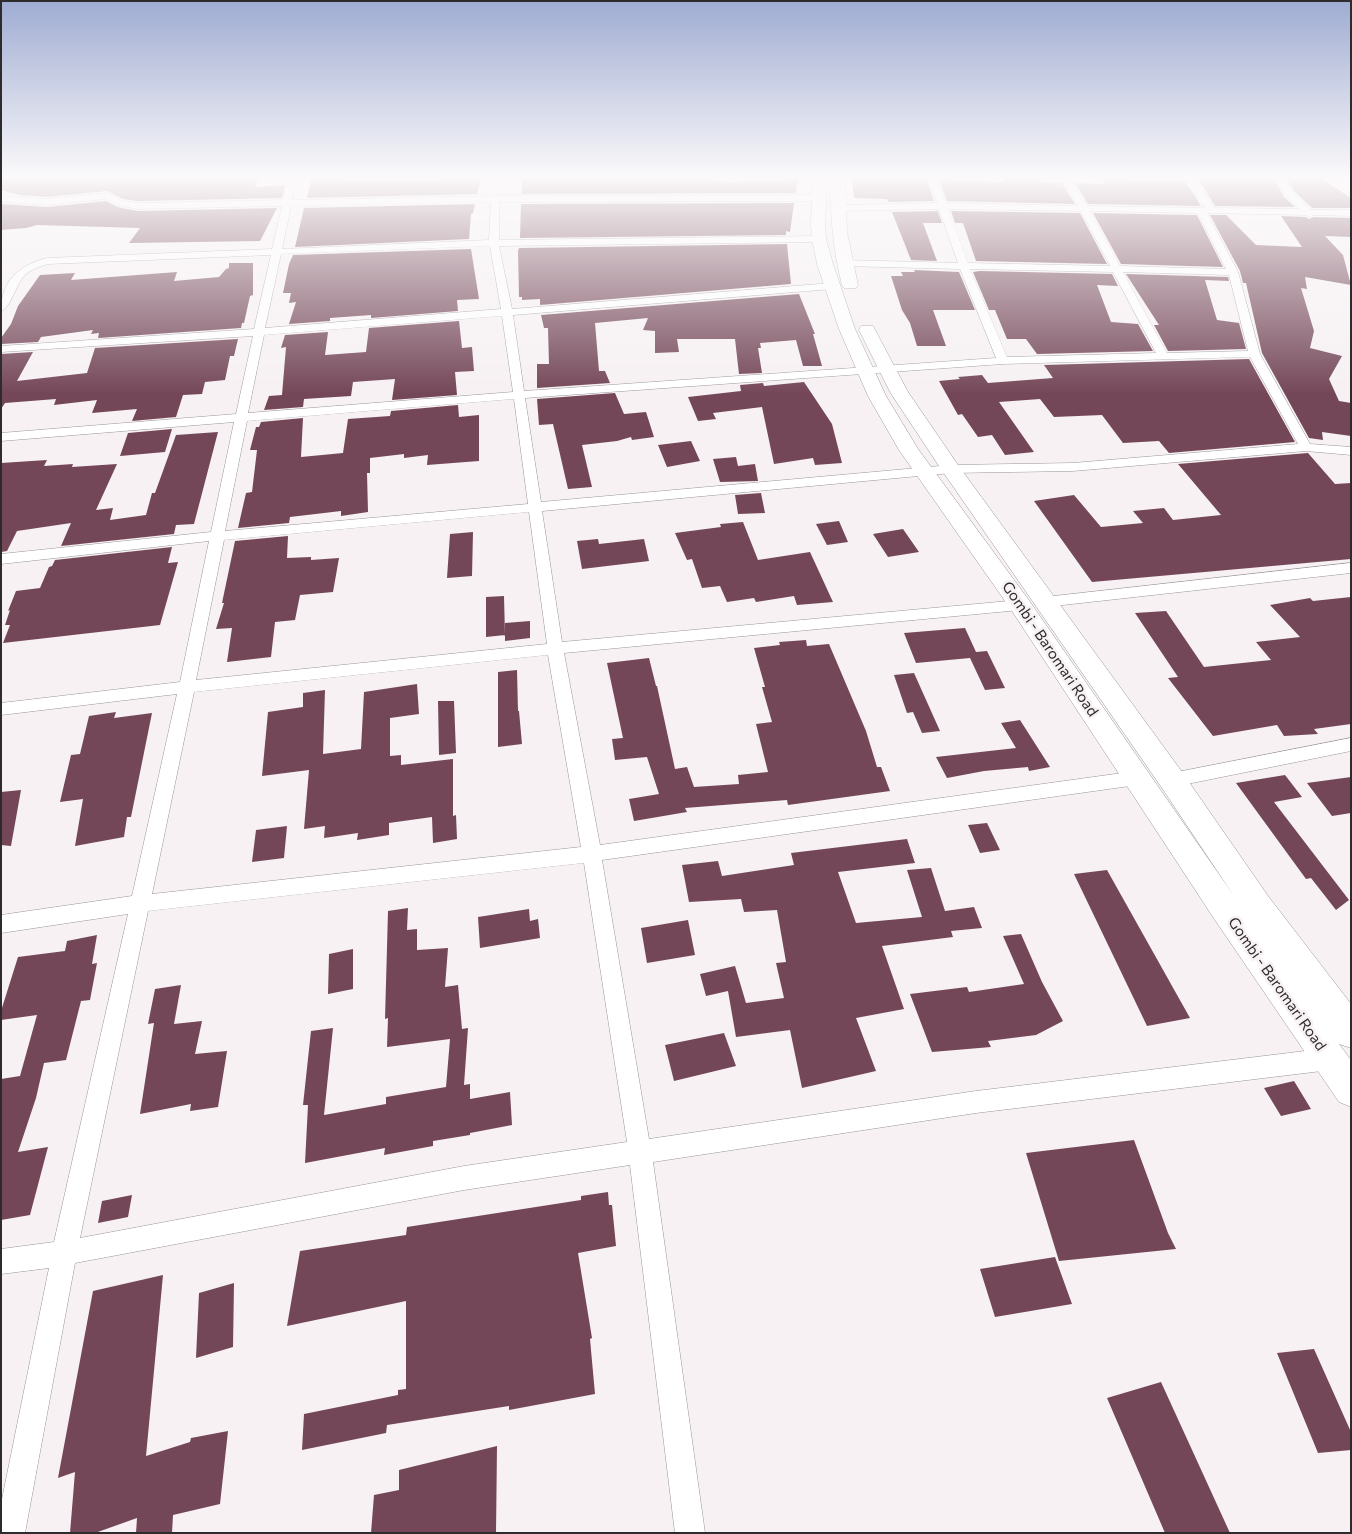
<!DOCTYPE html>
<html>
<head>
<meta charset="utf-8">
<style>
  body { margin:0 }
  #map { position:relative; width:1352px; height:1534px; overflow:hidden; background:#f7f1f3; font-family:Commissioner,sans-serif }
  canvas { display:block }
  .frame { position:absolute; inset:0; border:2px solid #2d2b2c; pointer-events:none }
</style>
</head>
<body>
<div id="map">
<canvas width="1352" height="1534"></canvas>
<div class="frame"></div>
</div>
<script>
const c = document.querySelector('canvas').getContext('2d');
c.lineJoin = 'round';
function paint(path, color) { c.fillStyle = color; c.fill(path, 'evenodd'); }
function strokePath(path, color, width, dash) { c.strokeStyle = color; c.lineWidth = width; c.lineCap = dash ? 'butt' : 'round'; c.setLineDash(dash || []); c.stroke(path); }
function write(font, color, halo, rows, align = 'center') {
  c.font = font + ' Commissioner,sans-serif'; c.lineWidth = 5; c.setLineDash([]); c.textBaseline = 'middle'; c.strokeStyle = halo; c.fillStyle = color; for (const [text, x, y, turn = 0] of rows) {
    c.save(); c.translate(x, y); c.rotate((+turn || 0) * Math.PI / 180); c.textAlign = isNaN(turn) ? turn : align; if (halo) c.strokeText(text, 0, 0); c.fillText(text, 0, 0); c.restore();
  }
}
const building = new Path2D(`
  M1 179H258L255 187 285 185 282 198 138 201 123 199 107 191 47 197 20 195 1 190Z
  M311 179H346V181L481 179 477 194 307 198Z
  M522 179H713L727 182 798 179 796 193 522 194Z
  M852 179H927L934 201 888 202 887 199 854 198Z
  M939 179 1003 182 1002 179H1038L1040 182 1062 183 1075 204 947 201Z
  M1102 179 1185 181 1201 206 1088 204 1075 183 1105 184Z
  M1198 179H1274L1284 197 1295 207 1215 206Z
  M1287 179H1322L1351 198V208H1312L1294 191Z
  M106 201 117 207 138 211 277 208 260 241 129 243 140 228 37 225 26 228 1 230V204L47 207Z
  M794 203 790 232 786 231V235L520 238 521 204Z
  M475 204 473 213 471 214 469 239 295 247 304 208Z
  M938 211 942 223H923L937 261 911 260 892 212Z
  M951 211 1080 213 1107 264 976 261 963 223H955Z
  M1093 213 1197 215 1223 267 1121 264Z
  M1210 215H1226L1256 245 1302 247 1281 216 1306 217 1309 219 1314 217 1351 218V237L1325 236 1343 255 1351 285 1305 277 1307 289 1301 288 1314 331 1310 348 1342 356 1329 379 1339 401 1351 403V436L1322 432 1323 440 1309 438 1262 353 1246 283H1243L1240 271Z
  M787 244 791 284 540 305V299L522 300V297H519L518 251 519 248Z
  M471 249 479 299 457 300 458 311 371 318V315L330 318V321L289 324 296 302 289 303 291 293H283L289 264 293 255Z
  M229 263H253V295L250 296 244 323H242L241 328 98 338 99 333 91 334 93 330 41 337 38 342 1 344V338L11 324 18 306 40 275 75 273 71 280 177 272 174 281 219 277 226 269 229 268Z
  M914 270 959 272 975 310H933L946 346H917L910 323 902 310 891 276H903L901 272H915Z
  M980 271 1112 274 1118 286 1097 285 1111 322 1138 324 1153 351 1037 354 1026 339H1007L995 310H989L973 272Z
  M1126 274 1228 277 1229 281 1205 280 1217 320 1239 323 1246 349 1168 351 1154 325H1159Z
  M799 294 815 334H813L822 366H803L796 340 760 343 761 348H758L762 373 739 374 735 339H677L679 352 655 353V331L643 330 648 318 595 323 599 371H605L610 383 537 388V364H549L548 328H544L541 315Z
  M459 321 462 348 472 347 474 371 455 372 457 395 392 400 395 379 353 382 351 396 304 399 303 407 264 410 269 396 282 395 286 347 281 348 285 335 328 332 325 355 366 352 369 328Z
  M238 339 234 356H230L225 380 205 382 202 394 183 395 176 417 132 421 137 409 92 413 97 400 54 405 56 399 5 403 1 409V354L33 352 17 381 87 373 95 348Z
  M1249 359 1295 442 1169 453 1159 441 1123 443 1102 415 1054 417 1040 399 999 402 1034 452 1005 455 992 435 978 437 962 414 958 415 939 381 960 379 958 377 982 375 988 383 1053 378 1044 365Z
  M804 382 832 424 842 463 815 465 813 458 774 464 762 407 713 413 716 419 698 421 688 397 741 391 740 385 763 383 764 386Z
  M615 393 624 414 646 412 654 437 632 440 631 437 617 441 582 445 592 487 568 489 553 424 539 425 537 399Z
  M458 405 459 417 479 415V461L427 465 428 455 404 458V454L370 458V473H367L368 512 341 516V511L290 517 289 523 238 528 246 493 252 492 257 450H250L256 427H259L261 422 303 418 301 457 343 453 348 419 390 416 391 411Z
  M172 429 165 452 120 456 128 433Z
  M218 432 194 524 176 525 174 534 61 546 71 523 17 531 7 551 1 552V463L47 460 44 466 73 464 72 467 117 464 96 510 113 508 110 520 146 515 152 493H155L176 435Z
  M691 441 700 461 667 467 658 445Z
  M1308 453 1335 484 1351 483V559L1092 582 1034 501 1074 495 1101 527 1143 523 1133 511 1164 508 1173 520 1221 515 1178 464Z
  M736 457 738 466 755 464 758 481 720 482 713 459Z
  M761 493 765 513 738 514 735 495Z
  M839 521 848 542 827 545 816 524Z
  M743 522 758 560 810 552 833 602 797 605 794 596 756 602 754 598 727 602 720 586 702 588 692 559 687 560 675 533 721 527 720 524Z
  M903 529 919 552 888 557 873 534Z
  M473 532 472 576 447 578 450 534Z
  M288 536 287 558 311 557V560L339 558 333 592 300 595 295 620 275 622 271 657 227 662 232 628 216 629 224 603H222L235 541Z
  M598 539 599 544 644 539 649 561 582 569 577 541Z
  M172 547 168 563 178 562 160 625 3 643 10 625H5L10 610 8 611 16 591 40 588 49 567 52 566 55 560Z
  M504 596 505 635 486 637V597Z
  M1351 597V724L1314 729 1318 734 1284 736 1277 725 1213 736 1168 678 1178 677 1135 613 1166 611 1204 667 1271 660 1256 642 1300 637 1270 605 1310 598 1313 601Z
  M530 621V638L505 641V623Z
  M965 628 976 652 987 651 1005 688 985 690 970 658 916 663 904 633Z
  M806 640 807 646 829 644 866 731 877 767H881L890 791 788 805 787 800 685 808 687 812 634 821 629 799 659 794 647 757 615 760 612 739 623 738 607 663 649 658 656 686H657L675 769 687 767 694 787 739 784 738 775 768 772 756 724 772 722 762 687H765L754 648 780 645 779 642Z
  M517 670 518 711H519L522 744 498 747V672Z
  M914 673 940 731 922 733 913 712 907 713 894 675Z
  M417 684 419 714 390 718V756L401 755V765L453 759V816L456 815 457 839 433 843 432 817 389 823V835L357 840 358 833 324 838 325 826 304 829 309 770 262 776 268 712 303 707V693L325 690 323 754 361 749 364 692Z
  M438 701H454L456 753 439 755Z
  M116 712 114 718 152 713 131 817H127L124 837 75 846 83 799 60 802 71 755 80 754 89 716Z
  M1020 720 1050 767 1029 771 1028 767 984 771 947 778 936 757 1016 748 1001 723Z
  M1285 775 1302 797 1274 802 1349 900 1336 910 1311 878 1306 879 1236 783Z
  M1351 777V813L1332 816 1307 783Z
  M21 790 11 846 1 845V792Z
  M987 823 1000 850 980 853 968 825Z
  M287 826 284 858 252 862 256 830Z
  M907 839 915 863 838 872 856 923 922 917 907 870 931 868 945 911 974 907 982 928 951 931 953 937 882 946 904 1009 856 1018 876 1071 802 1088 790 1030 736 1037 728 991 706 996 700 974 735 966 746 1003 784 998 776 963 786 962 777 910 744 912 741 899 689 902 682 865 718 861 722 876 794 865 791 853Z
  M1107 870 1190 1018 1147 1026 1074 874Z
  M408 908 407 930 417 929V950L448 948 445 987 458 985 462 1029 468 1028 464 1085 470 1084V1099L510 1092 512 1125 470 1133V1135L433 1141V1146L384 1155 385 1148 305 1163 308 1105H303L311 1031 333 1028 324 1115 386 1104V1097L446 1087 450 1039 387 1047 388 1018 385 1019 388 911Z
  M529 909 530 921 538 919 540 938 480 948 478 917Z
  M688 920 695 955 647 963 641 928Z
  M1021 934 1042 982 1063 1021 1036 1035 988 1041 991 1047 932 1052 910 994 967 987 969 992 1024 984 1003 936Z
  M97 935 92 964 97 963 90 1000 81 1001 66 1060 44 1063 36 1098 18 1152 48 1147 30 1215 1 1220V1079L20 1076 37 1015 1 1020V1011L18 957 65 951 67 941Z
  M353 949V989L328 994 329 954Z
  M181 985 174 1024 202 1021 195 1054 227 1051 218 1107 190 1111 191 1104 140 1114 154 1023 148 1024 155 989Z
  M724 1033 736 1066 674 1081 665 1045Z
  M1294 1081 1311 1109 1281 1116 1264 1088Z
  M1134 1140 1168 1233 1176 1249 1059 1261 1026 1153Z
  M608 1192 609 1205H612L616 1246 578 1253 592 1338 590 1339 595 1394 509 1410V1406L387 1425 386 1433 302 1450 304 1414 398 1395V1390L406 1389V1301L287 1326 300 1251 406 1235 407 1227 581 1200V1196Z
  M132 1195 128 1217 98 1223 102 1201Z
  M1055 1257 1072 1304 995 1317 980 1269Z
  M163 1275 146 1456 190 1442 191 1438 228 1431 220 1504 173 1515 172 1533H136L137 1518 95 1533H70L75 1472 58 1478 93 1291Z
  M234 1283 233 1347 196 1358 199 1293Z
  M1314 1349 1351 1432V1450L1318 1453 1277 1353Z
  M1161 1382 1230 1533H1165L1107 1398Z
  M497 1446 496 1533H371L374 1495 399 1490V1470Z`);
const minor = new Path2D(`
  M288 179H296L292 200 495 196 818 195 822 198 818 201 499 202V240L819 236 824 239 819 242 499 246 512 309 832 283 837 286 832 289 513 315 524 391 996 358 960 269 843 266 838 263 843 260 958 263 939 209 838 211 834 208 838 205 937 203 929 179H937L946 203 1078 206 1062 179H1071L1087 206 1205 208 1186 179H1195L1214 208 1300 209 1286 196 1276 179H1285L1292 192 1311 210H1351V216L1314 215 1310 217 1306 215 1207 213 1238 272 1260 354 1310 444 1351 447V455L1306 451 1073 471 951 473 542 511 562 642 1020 600 1025 601 1028 605 1025 609 1020 610 564 653 600 845 1137 771 1143 773 1146 778 1143 783 1137 785 602 860 649 1139 976 1091 1330 1048 1338 1051 1341 1059 1338 1067 1330 1070 976 1113 653 1162 705 1533H675L630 1165 464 1190 75 1263 25 1533H1V1504L49 1268 1 1274V1249L54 1242 128 914 1 933V915L132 896 177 694 1 715V703L180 682 209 541 1 564V554L211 532 234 422 1 441V433L236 414 253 336 1 352V346L254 329 271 255 48 264C40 266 32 269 26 274 16 283 11 308 1 311 1 281 19 265 47 258L272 249 282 206 138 209 117 205 106 199 47 205 1 202V196L47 199 107 193 122 201 138 203 283 200ZM491 202 489 240 282 249 291 206ZM948 209 1081 211 1110 266 968 263ZM1090 211 1198 213 1226 269 1120 266ZM490 246 501 309 265 328 281 254ZM970 269 1113 272 1156 353 1007 357ZM1123 272 1229 275 1248 351 1167 353ZM502 316 513 392 248 413 264 335ZM1250 357 1298 444 1073 463 951 465 541 502 525 398 1003 364ZM514 399 528 504 225 531 247 421ZM529 512 547 644 196 680 224 540ZM548 655 581 847 152 894 194 692ZM584 863 627 1142 464 1166 80 1238 148 911Z
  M1351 563V573L1045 607 1040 606 1038 602 1040 598 1045 597Z
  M1351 738V751L1172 787 1166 785 1163 780 1166 775 1172 773Z`);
const primary = new Path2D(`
  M813 179H827L825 224 826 239 833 264 855 329 886 396 918 449 1028 599 1234 896 1162 788 941 469 890 392 859 330 861 326H873L908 392 958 465 1182 772 1268 896 1351 1004V1048L1339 1044 1351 1060V1107L1339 1102 1215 920 1012 611 899 450 868 396 839 329 817 264 812 239 811 224Z
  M831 179H845L847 232 858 285 856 288H844L842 285C833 250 830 215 831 179Z`);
const streetNames = [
  ["Gombi - Baromari Road",1050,649,56],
  ["Gombi - Baromari Road",1277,984,55]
];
paint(building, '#744758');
strokePath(minor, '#999596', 1);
strokePath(primary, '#999596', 1);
paint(minor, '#fff');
paint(primary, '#fff');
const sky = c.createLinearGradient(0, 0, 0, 394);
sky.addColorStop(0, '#9facd2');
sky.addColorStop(0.45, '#fbf9fa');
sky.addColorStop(1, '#fbf9fa00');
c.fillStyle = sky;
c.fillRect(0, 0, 1352, 394);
write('15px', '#2d2b2c', '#f7f1f3', streetNames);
</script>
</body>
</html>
